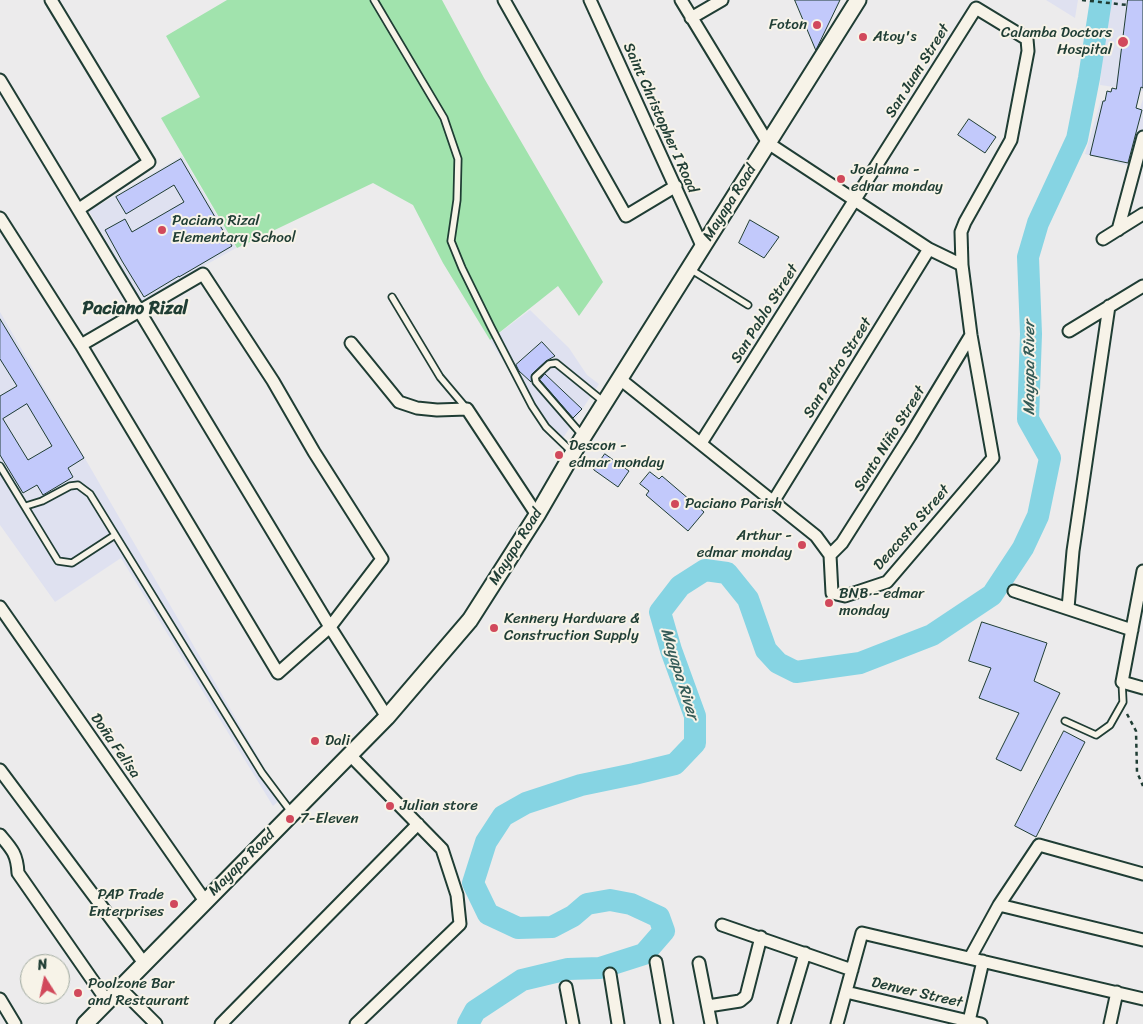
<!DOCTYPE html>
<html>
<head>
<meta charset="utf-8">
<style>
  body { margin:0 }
  #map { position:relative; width:1143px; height:1024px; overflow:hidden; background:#ecebec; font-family:Sriracha,sans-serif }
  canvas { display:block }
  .north { position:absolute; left:20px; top:954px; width:50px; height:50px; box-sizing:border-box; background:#f7f3e8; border:1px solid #a1aaa0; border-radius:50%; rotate:350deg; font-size:14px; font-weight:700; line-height:20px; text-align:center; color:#1f3d34 }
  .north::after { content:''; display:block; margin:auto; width:18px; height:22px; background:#d1495b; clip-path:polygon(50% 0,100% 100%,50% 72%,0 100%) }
</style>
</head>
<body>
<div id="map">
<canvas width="1143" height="1024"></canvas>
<div class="north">N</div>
</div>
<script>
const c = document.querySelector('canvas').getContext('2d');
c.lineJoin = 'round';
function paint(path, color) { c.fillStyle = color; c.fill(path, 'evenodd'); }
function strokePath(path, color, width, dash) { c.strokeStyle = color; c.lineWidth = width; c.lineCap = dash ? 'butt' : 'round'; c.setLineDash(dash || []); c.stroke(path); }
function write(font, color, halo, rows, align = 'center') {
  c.font = font + ' Sriracha,sans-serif'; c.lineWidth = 4; c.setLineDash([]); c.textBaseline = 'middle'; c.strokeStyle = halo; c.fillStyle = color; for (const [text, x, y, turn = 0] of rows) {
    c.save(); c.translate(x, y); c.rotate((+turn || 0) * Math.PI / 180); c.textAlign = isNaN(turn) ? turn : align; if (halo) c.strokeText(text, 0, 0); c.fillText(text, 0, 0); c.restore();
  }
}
const built = new Path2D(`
  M1046 0H1078L1075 18Z
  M1107 0H1143V91L1100 85Z
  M1143 99V141L1138 140 1129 166 1085 154 1101 100 1140 108Z
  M182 156 236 248 141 301 89 211Z
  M530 310 569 348 587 375 599 384 559 444 537 421 521 389 490 340Z
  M0 312 282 798 273 806 121 558 55 602 0 525Z`);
const green = new Path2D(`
  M227 0H442L484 78 603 282 579 316 558 286 490 340 443 263 413 205 373 183 237 248 161 118 200 97 166 36Z`);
const river = new Path2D(`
  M468 1024 475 1011 522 980 568 969 600 968 644 954 664 931 659 917 631 904 610 900 587 904 573 916 552 927 518 928 488 914 473 883 486 842 503 816 526 803 581 785 634 774 675 764 695 743V716L671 650 660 612 680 586 705 570 727 573 748 599 766 650 778 663 796 672 860 663 932 635 992 595 1023 548 1038 516 1050 458 1028 419 1031 334 1028 257 1038 223 1077 139 1089 78 1101 0`);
const building = new Path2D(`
  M795 0H840L816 50Z
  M1128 0H1143V88L1141 87 1136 108 1142 110 1128 163 1090 155 1103 101H1105L1107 91 1111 92 1112 88 1116 89Z
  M969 119 996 137 985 153 958 135Z
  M181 159 232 246 179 277V276L144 297 122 261 105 230 125 219 132 232 184 202 174 185 126 214 116 197Z
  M750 220 779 237 764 258 739 243Z
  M0 319 84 458 68 468 73 477 43 495 37 485 23 493 0 455V396L17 386 0 359ZM27 404 52 446 28 460 3 419Z
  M542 342 555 356 546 361 532 374 531 382 519 371 516 365Z
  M545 374 582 409 573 418 540 380Z
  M605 454 629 471 618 487 594 470Z
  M650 472 659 479 662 476 704 512 688 531 646 495 649 491 640 484Z
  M982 622 1047 643 1034 681 1060 693 1021 771 996 759 1019 713 979 698 991 668 969 661Z
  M1064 731 1085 742 1036 837 1015 826Z`);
const path = new Path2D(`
  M1082 0 1127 5
  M1127 714 1136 731 1137 772 1143 786`);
const lane = new Path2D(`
  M374 0 444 118 458 159 457 200 451 241 462 268 491 327 532 406 546 427 572 452
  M690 269 748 305
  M392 297 440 377 467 409
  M582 435 536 382 535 377 549 364 556 363 604 402
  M0 466 58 561 72 563 115 535
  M26 506 42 501 70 486 78 485 90 494 262 773 292 813
  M1065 721 1096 735 1110 725 1123 702 1122 682`);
const street = new Path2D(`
  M51 0 149 162 79 209
  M504 0 626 216 676 186
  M590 0 703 248
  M691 18 722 0
  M0 80 330 627 387 717
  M0 218 81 345 278 673 330 627 382 559 314 452 273 381 203 274 81 345
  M1118 230 1143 137
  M1103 239 1143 214
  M1069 331 1143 286
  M351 343 399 402 417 408 437 410 467 409 537 515
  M620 379 816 536 830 555 832 593 845 596 887 582 993 458 971 335 962 265 929 249 768 143 681 0
  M701 443 976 8 1027 39 1028 51 1011 140 965 222 961 232 962 265
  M773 502 929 249
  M830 555 842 543 910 436 971 335
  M1143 571 1122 682 1143 688
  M1014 591 1132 630
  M0 607 205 901
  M1068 608 1073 551 1109 306
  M350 755 442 849 457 895 460 924 356 1024
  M0 770 144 963
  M0 835C12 849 17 854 18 873L107 1001
  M999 905 1143 940
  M722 925 852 970
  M970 958 999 905 1039 845 1143 874
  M656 962 667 1024
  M699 963 711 1024
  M610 974 618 1024
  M566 987 573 1024
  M120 988 156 1024
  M846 992 981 1024
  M0 999 15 1024
  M708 1006 740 1001 746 996 761 937
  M969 1021 983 961
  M221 1024 418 824
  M784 1024 805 953
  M837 1024 862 933 1143 999
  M1110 1024 1117 992`);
const secondary = new Path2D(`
  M85 1024 387 717 470 620 537 515 573 453 858 0`);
const markers = [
  [817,25,5,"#d1495b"],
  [863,37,5,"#d1495b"],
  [1123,42,6,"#d1495b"],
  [841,179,5,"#d1495b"],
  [162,230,5,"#d1495b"],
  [559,455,5,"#d1495b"],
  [675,504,5,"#d1495b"],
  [802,545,5,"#d1495b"],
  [829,603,5,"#d1495b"],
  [494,628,5,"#d1495b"],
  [315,741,5,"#d1495b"],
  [390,806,5,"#d1495b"],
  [290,819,5,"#d1495b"],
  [174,904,5,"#d1495b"],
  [78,993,5,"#d1495b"]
];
const poiNames = [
  ["Foton",807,25,"right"],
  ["Calamba Doctors",1112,33,"right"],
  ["Hospital",1112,50,"right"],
  ["Atoy's",873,37],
  ["Joelanna -",851,170],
  ["ednar monday",851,187],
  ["Paciano Rizal",172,221],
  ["Elementary School",172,238],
  ["Descon -",569,446],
  ["edmar monday",569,463],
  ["Paciano Parish",685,504],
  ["Arthur -",792,536,"right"],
  ["edmar monday",792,553,"right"],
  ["BNB - edmar",839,594],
  ["monday",839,611],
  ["Kennery Hardware &",504,619],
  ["Construction Supply",504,636],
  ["Dali",325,741],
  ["Julian store",400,806],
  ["7-Eleven",300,819],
  ["PAP Trade",164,895,"right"],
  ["Enterprises",164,912,"right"],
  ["Poolzone Bar",88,984],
  ["and Restaurant",88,1001]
];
const streetNames = [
  ["San Juan Street",918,71,-58],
  ["Saint Christopher I Road",660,118,66],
  ["Mayapa Road",730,203,-58],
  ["San Pablo Street",765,314,-58],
  ["San Pedro Street",838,368,-58],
  ["Santo Niño Street",890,439,-58],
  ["Deacosta Street",912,528,-49],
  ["Mayapa Road",516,547,-58],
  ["Doña Felisa",115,746,55],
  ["Mayapa Road",242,863,-45],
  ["Denver Street",917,993,13]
];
const waterNames = [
  ["Mayapa River",1030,368,-90],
  ["Mayapa River",679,674,73]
];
const quarterNames = [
  ["Paciano Rizal",135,309]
];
paint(built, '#dfe1f0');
paint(green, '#a1e3ad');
strokePath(river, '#86d4e3', 22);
paint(building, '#c2c9fb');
strokePath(building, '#1f3d34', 1);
strokePath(lane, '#1f3d34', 9);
strokePath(street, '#1f3d34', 15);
strokePath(secondary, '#1f3d34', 19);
strokePath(path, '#1f3d34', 2.5, [4, 4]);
strokePath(lane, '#f7f3e8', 5.5);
strokePath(street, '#f7f3e8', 11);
strokePath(secondary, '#f7f3e8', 15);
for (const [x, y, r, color] of markers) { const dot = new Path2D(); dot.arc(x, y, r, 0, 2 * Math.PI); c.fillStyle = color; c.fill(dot); strokePath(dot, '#f7f3e8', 2); }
write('15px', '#1f3d34', '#f7f3e8', poiNames, 'left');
write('15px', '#1f3d34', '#f7f3e8', streetNames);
write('italic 16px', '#345b57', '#f7f3e8', waterNames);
write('bold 18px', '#1f3d34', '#f7f3e8', quarterNames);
</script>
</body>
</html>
